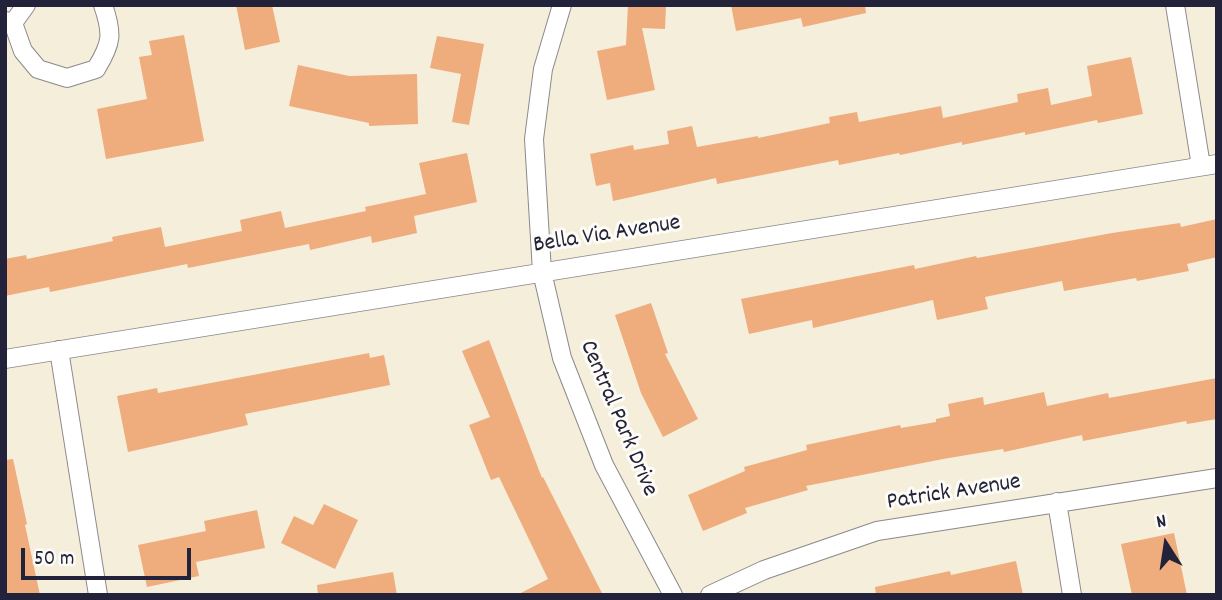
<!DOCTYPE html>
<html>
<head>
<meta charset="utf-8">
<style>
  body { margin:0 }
  #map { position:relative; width:1222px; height:600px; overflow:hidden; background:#f5eedb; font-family:Dekko,sans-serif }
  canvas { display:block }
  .frame { position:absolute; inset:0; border:7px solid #22223b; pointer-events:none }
  .north { position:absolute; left:1131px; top:509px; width:70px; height:70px; -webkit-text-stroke:5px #fdfcf7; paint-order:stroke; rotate:348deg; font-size:19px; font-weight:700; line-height:28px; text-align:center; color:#22223b }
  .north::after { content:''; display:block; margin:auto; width:24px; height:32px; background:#22223b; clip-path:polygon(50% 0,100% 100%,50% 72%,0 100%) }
  .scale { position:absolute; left:21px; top:548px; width:170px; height:32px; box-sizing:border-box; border:4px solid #22223b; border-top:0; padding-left:9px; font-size:21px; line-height:24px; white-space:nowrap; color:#22223b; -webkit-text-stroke:5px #fdfcf7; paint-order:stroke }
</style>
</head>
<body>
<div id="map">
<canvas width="1222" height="600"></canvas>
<div class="frame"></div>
<div class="north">N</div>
<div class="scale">50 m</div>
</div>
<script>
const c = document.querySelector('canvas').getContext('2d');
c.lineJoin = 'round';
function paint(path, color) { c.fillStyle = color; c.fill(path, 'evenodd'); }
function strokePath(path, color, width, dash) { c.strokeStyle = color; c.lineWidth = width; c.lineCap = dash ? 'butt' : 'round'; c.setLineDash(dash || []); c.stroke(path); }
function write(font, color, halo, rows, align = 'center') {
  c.font = font + ' Dekko,sans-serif'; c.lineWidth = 6; c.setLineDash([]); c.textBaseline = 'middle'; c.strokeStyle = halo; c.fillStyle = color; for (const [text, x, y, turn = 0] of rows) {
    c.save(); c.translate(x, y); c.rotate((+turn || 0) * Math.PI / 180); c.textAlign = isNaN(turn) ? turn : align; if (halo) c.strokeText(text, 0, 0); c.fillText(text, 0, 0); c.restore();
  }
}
const building = new Path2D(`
  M236 5H272L280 42 245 50Z
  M628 5H666L665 29 642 28 655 90 607 100 597 51 626 45Z
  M731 5H865L866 13 803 27 801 18 736 31Z
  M184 35 204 141 106 159 97 109 147 99 139 57 152 55 149 41Z
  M437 36 484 44 469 125 452 122 461 74 430 68Z
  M1131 57 1143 114 1098 123 1097 120 1025 135V132L962 145V142L900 155 899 153 839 165 838 160 717 184 716 178 613 201 610 183 596 186 590 154 633 145 634 150 669 144 667 131 692 126 697 147 758 136V138L830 123 829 117 857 112 859 122 941 106 943 118 1018 102 1017 94 1048 88 1051 105 1092 96 1087 66Z
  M298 65 349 76 417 74 418 124 369 126V123L289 106Z
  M467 153 477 202 414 216 417 233 372 243 371 236 310 250 309 244 188 268 187 264 50 292 49 287 5 296V259L26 255 27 259 113 241 112 237 161 227 165 247 242 231 240 220 281 211 285 228 366 211 365 207 426 194 419 163Z
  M1217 219V257L1187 264 1189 271 1137 281 1136 278 1064 291 1062 281 985 297 988 309 937 320 933 300 813 328 812 320 749 334 741 299 914 265 915 269 976 256 977 258 1112 233 1180 223 1181 227Z
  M651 303 668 353 665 354 698 419 663 437 641 393 615 315Z
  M489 340 542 478 543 477 603 595H517L548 579 499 477 491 480 469 425 490 417 462 351Z
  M369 353 370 358 384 355 390 385 245 414 248 425 128 452 117 396 157 388 158 393Z
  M1217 378V419L1187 424 1186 421 1083 441 1082 435 1004 452 1003 449 943 459 806 486 808 490 745 508 747 513 703 531 688 495 745 471 744 467 807 450 806 445 900 425 901 428 936 422V419L950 416 948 404 983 397 984 405 1044 392 1047 406 1108 393 1109 398Z
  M13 459 27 524 25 525 40 595H5V460Z
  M324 504 358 520 335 569 281 543 294 516 313 525Z
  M257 510 265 548 196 562 199 576 147 587 138 545 206 531 204 521Z
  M1174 533 1187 595H1132L1121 544Z
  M1016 561 1023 595H876L875 587 950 571 951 575Z
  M393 572 397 595H318L317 585Z`);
const street = new Path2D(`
  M562 5 543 69 534 139 542 272 562 358 604 465 673 595
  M1175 5 1201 166
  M5 21 13 23 23 51 38 69 67 78 96 69C112 43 113 34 103 5
  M13 23 26 5
  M59 350 98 595
  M5 359 1217 164
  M1057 502 1072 595
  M710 595 764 570 877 531 1217 478`);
const streetNames = [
  ["Bella Via Avenue",607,236,-9],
  ["Central Park Drive",617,419,67],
  ["Patrick Avenue",954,494,-9]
];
paint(building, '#efac7d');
strokePath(street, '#8c888b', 20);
strokePath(street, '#fff', 18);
write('24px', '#22223b', '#fdfcf7', streetNames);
</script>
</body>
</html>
